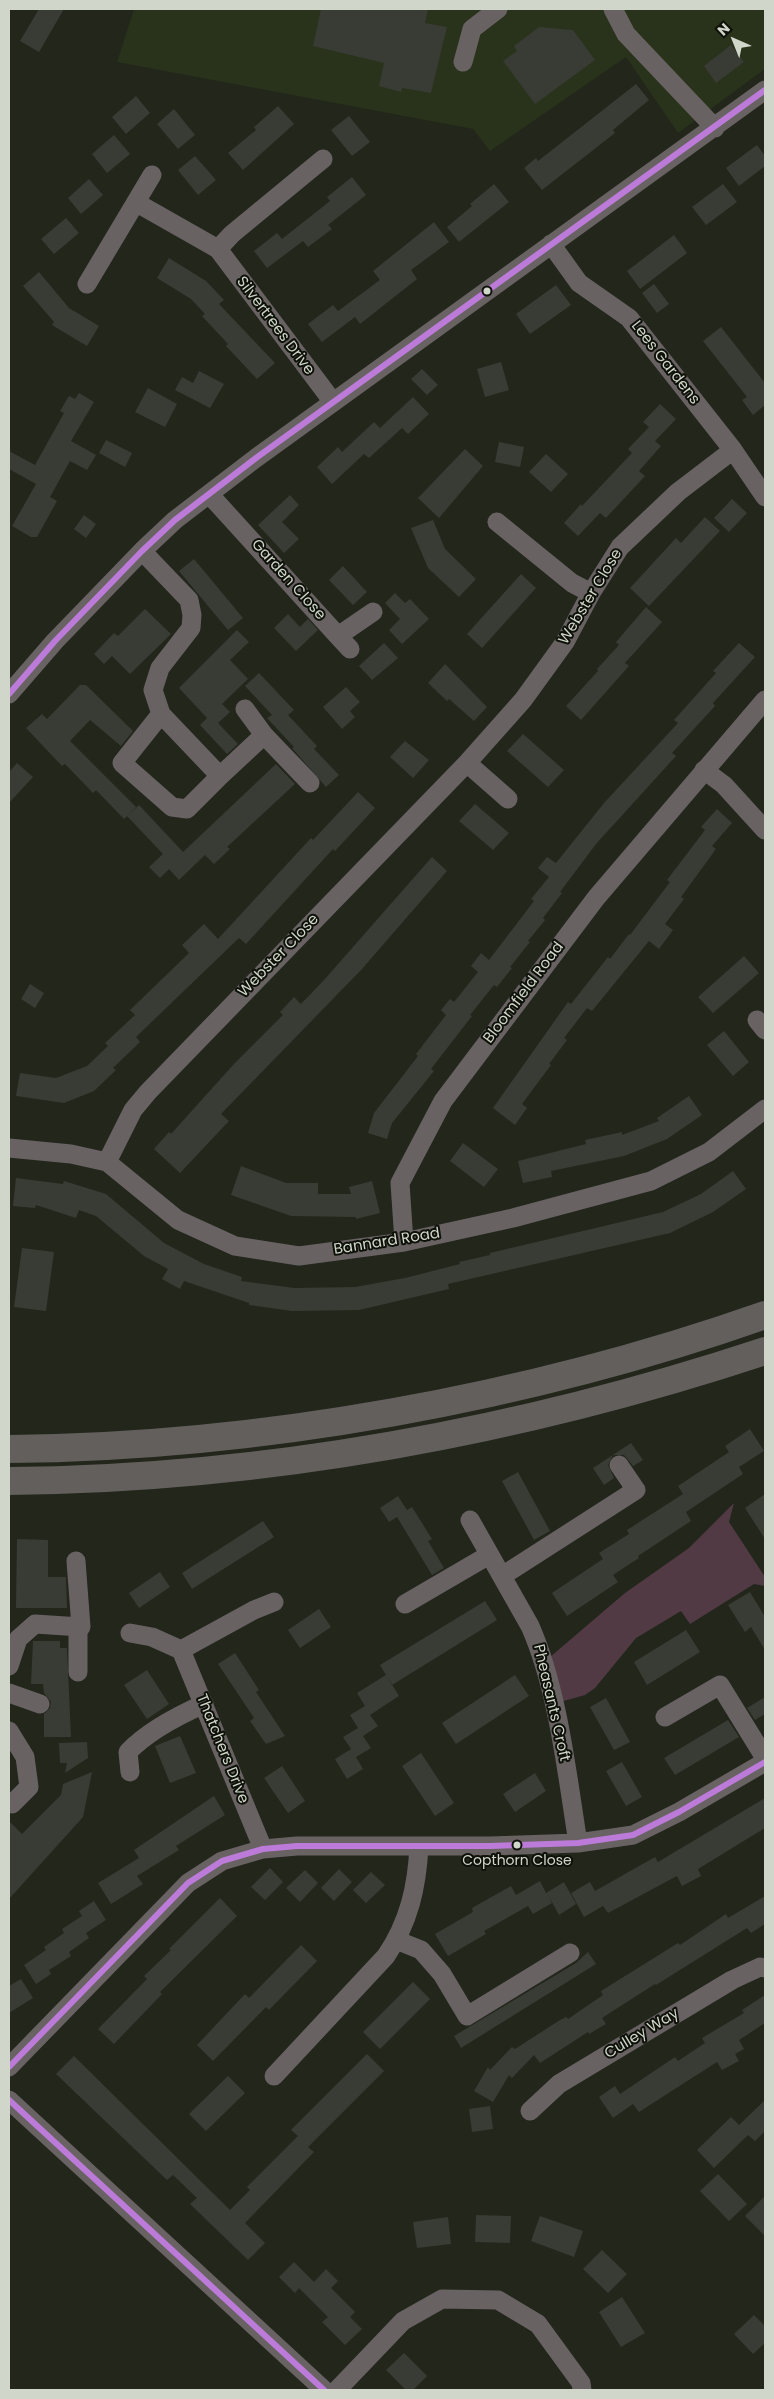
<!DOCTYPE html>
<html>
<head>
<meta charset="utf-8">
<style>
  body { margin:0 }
  #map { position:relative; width:774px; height:2399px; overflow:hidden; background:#22261b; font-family:Poppins,sans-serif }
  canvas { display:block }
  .frame { position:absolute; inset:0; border:10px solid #d0d6c9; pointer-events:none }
  .north { position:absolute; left:709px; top:15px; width:50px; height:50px; -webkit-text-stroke:4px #0e1109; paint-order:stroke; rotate:316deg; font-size:14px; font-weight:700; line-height:20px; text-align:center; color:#d0d6c9 }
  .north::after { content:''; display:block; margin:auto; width:18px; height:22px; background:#d0d6c9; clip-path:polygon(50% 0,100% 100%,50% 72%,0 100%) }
</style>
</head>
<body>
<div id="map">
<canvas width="774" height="2399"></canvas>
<div class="frame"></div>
<div class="north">N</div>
</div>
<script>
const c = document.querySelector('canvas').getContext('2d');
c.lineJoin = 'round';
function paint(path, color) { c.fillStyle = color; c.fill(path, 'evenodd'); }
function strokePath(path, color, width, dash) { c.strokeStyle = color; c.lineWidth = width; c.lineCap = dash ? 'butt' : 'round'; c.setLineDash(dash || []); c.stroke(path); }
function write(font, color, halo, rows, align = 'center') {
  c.font = font + ' Poppins,sans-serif'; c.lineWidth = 4; c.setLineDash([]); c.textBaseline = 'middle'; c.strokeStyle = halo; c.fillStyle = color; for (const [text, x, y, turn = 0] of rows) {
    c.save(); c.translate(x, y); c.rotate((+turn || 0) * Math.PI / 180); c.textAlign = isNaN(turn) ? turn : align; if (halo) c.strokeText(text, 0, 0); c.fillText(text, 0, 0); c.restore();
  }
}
const built = new Path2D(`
  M134 9H765V69L678 133 626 57 490 151 473 129 117 62Z`);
const green = new Path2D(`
  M734 1503 729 1522 765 1577V1586L754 1584 690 1624 681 1611 636 1638 595 1688 585 1695 553 1704 543 1663 625 1593 689 1548Z`);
const building = new Path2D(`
  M39 9H64L39 52 20 41Z
  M321 9H428L425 23 447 27 431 93 402 88 401 92 379 86 384 63 313 46Z
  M539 27 573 30 595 60 535 104 503 61 517 51 514 46Z
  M731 45 744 62 716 83 704 66Z
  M636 84 649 100 613 130 615 133 542 190 524 168 536 158 538 161Z
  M136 96 150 113 126 134 112 117Z
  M278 106 294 124 243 170 228 153 256 130 254 127Z
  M174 109 195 135 178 149 157 124Z
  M349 116 370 142 352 156 331 130Z
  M114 135 130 154 107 173 92 154Z
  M757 145 765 156V166L739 186 726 168Z
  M195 156 216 180 198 195 178 170Z
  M352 177 366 195 328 225 332 229 308 247 303 241 267 268 254 251 277 233 282 239 330 201 327 197Z
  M89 179 103 195 81 214 68 198Z
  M494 184 509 202 459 242 447 227 472 206 470 204Z
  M723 184 737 202 706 225 692 207Z
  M66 218 79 233 54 254 41 239Z
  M434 222 449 242 411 270 417 279 360 324 355 317 322 342 308 324 333 305 338 311 380 280 373 271Z
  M674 235 687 253 640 289 627 271Z
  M169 258 206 281 224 300 219 304 275 363 257 379 226 346 228 344 202 316 205 314 191 299 157 278Z
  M39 272 69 308 99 326 87 346 52 325 54 322 23 286Z
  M654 284 669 304 657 313 642 293Z
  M556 285 571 305 530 334 516 314Z
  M721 327 765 383V405L753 415 742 400 747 397 703 341Z
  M501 362 509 390 485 397 477 369Z
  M422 369 438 385 427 395 411 379Z
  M199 371 224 384 210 408 175 390 182 377 193 383Z
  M148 388 177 404 165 427 135 412Z
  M79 393 94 402 71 441 96 455 87 470 70 461 50 497 57 501 37 537H31L12 526 36 484 9 469V451L35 465 64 413 60 411 69 396 75 399Z
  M413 397 429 414 408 434 402 428 369 458 364 454 332 484 317 467 338 447 342 452 374 422 380 428Z
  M660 404 676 419 655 441 661 446 639 471 645 476 606 518 600 513 578 536 564 523 581 504 582 506 632 453 628 449 649 427 643 422Z
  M106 440 132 453 125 467 99 453Z
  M499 442 524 447 520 467 495 462Z
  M465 449 483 466 439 518 418 498Z
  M546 454 568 474 551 492 529 472Z
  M290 495 299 505 282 522 299 539 284 553 258 525Z
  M732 499 747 513 729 532 714 518Z
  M84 515 96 524 86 538 74 529Z
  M705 517 720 531 649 606 630 588 676 538 681 543Z
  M433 520 445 549 476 579 459 597 428 568 411 528Z
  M194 559 243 618 228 630 179 571Z
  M343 566 367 592 353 605 329 580Z
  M521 574 536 588 482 648 467 634Z
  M395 593 405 603 410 599 429 619 402 644 389 630 400 619 385 603Z
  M646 607 662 622 625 663 629 666 581 720 566 706 598 671 597 669 619 645 616 642Z
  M145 609 171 634 130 674 112 656 104 664 94 654 114 633 118 636Z
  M288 614 300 627 308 619 318 630 296 651 274 628Z
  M237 630 249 642 230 660 248 679 222 704 230 712 218 723 238 744 227 754 200 725 207 718 179 688Z
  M384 643 398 658 372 680 359 666Z
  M739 643 755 657 713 703 715 706 672 753 676 756 596 844 560 892 562 893 543 918 545 920 528 941 530 942 510 967 512 968 497 987 494 985 470 1015 472 1016 431 1069 434 1071 392 1123 387 1139 368 1133 374 1113 418 1056 416 1054 446 1015 441 1010 450 999 454 1002 478 972 471 966 481 953 489 960 534 901 531 899 549 877 538 868 547 857 556 863 604 803 678 723 674 720 716 673 713 671Z
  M445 664 487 707 474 721 449 699 447 701 428 683Z
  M259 673 294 710 288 715 317 746 314 749 339 775 326 787 292 748 294 747 267 718 272 715 245 686Z
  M80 685H86L133 731 121 746 90 720 70 741 136 807 124 819 96 790 93 793 65 764 62 766 26 728 42 714 47 719Z
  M346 687 360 702 350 711 355 717 342 729 323 707Z
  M523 734 564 770 548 787 507 751Z
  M405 741 429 760 413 778 390 757Z
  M17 763 33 777 9 803V772Z
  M276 764 295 784 227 847 230 849 214 864 205 855 179 880 169 869 160 878 149 867 163 854 127 816 139 805 183 852Z
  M358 792 375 808 335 851 333 849 246 944 239 938 136 1037 140 1042 113 1068 116 1070 94 1091 64 1103 16 1096 20 1073 56 1078 87 1066 108 1046 105 1043 135 1015 130 1010 189 953 182 945 204 924 218 939 311 838 313 840Z
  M475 804 509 833 493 850 459 821Z
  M717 809 732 823 712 846 716 849 681 897 684 899 665 924 673 930 659 949 649 941 592 1011 587 1008 564 1038 567 1040 549 1064 551 1065 522 1104 527 1108 515 1125 493 1108 568 1002 571 1004 608 957 610 959 629 934 630 935 670 882 667 880 705 830 701 827Z
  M432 857 447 871 362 969 221 1114 229 1121 180 1173 154 1149 169 1132 171 1134 233 1065 283 1015 280 1012 294 997 301 1004 324 980Z
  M744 956 759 973 713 1013 698 997Z
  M30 984 44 993 35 1008 21 999Z
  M724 1031 749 1062 733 1076 707 1045Z
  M689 1096 702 1115 667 1139 624 1156 551 1171 552 1177 523 1183 518 1161 586 1144 585 1140 622 1132V1135L659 1121 657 1118Z
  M463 1143 498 1169 484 1187 450 1161Z
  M241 1166 286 1183H318V1194H351L349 1187 372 1181 380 1213 356 1219V1217L291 1216 231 1195Z
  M733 1171 746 1189 713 1212 670 1233 448 1284 449 1289 359 1310 292 1311 249 1305V1303L184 1281 180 1289 162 1279 168 1269 144 1256 96 1216 79 1210 76 1218 36 1205 35 1208 13 1206 16 1178 63 1184 64 1181 106 1194 164 1243 204 1264 242 1277 241 1281 294 1288 355 1287 405 1278 460 1264 459 1262 490 1255V1253L663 1212 701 1194Z
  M22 1248 54 1252 46 1311 14 1307Z
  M750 1429 764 1451 739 1467 743 1474 686 1512 691 1521 638 1556 639 1558 613 1575 618 1582 567 1616 552 1593 603 1559 599 1553 629 1534 627 1530 683 1494 678 1486 729 1452 725 1446Z
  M631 1443 643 1460 633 1466 624 1455H613L608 1465 614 1478 604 1485 593 1468Z
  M518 1472 550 1531 534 1540 502 1481Z
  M765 1494V1539L745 1508Z
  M398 1496 407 1510 412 1507 432 1539 428 1541 444 1568 432 1575 397 1517 389 1522 380 1508Z
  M263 1521 274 1537 192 1589 182 1573Z
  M17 1539 48 1540V1577H66L67 1608H16Z
  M160 1572 170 1587 139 1608 129 1593Z
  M750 1592 765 1617V1650L751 1627 745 1632 728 1605Z
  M485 1601 497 1620 392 1685 387 1676 399 1696 370 1715 378 1726 363 1736 371 1748 356 1757 363 1769 347 1779 335 1759 351 1749 343 1737 358 1728 350 1715 365 1706 357 1693 386 1675 380 1665Z
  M319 1609 331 1627 300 1648 288 1630Z
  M686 1630 700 1652 647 1685 634 1662Z
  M33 1641H60V1648H67L71 1737H44V1714L50 1708 51 1702 44 1693 43 1684H31Z
  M235 1653 259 1690 256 1692 285 1736 266 1744 250 1721 254 1718 218 1664Z
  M147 1670 169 1704 147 1719 124 1685Z
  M515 1675 529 1696 456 1744 442 1723Z
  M765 1697V1714L755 1720 747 1708Z
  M606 1698 630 1742 614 1750 590 1707Z
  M728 1720 739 1737 675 1775 664 1758Z
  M180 1736 196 1773 170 1783 155 1746Z
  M87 1742 88 1758 65 1773 67 1763H60L59 1743Z
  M421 1753 454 1803 435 1816 402 1766Z
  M622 1762 642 1797 626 1806 606 1771Z
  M282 1766 305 1801 288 1813 264 1778Z
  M92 1772 83 1817 9 1899V1821L22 1834 61 1795 63 1784Z
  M535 1773 546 1791 515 1812 503 1794Z
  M214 1796 225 1815 176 1846 179 1850 137 1876 143 1884 111 1904 98 1883 139 1858 134 1850Z
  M765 1798V1828L698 1869 701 1876 682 1886 677 1876 608 1913 603 1906 584 1917 571 1893 590 1882 595 1891 655 1857 658 1862Z
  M270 1868 283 1882 265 1900 251 1887Z
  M339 1869 352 1882 334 1901 321 1888Z
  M305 1870 318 1883 300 1902 286 1888Z
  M371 1872 385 1885 366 1903 353 1890Z
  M540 1881 546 1893 564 1882 576 1904 559 1915 547 1893 552 1903 533 1914 528 1906 484 1931 486 1934 448 1956 435 1934 473 1912 472 1908 511 1886 516 1895Z
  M765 1896V1924L751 1933 747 1928 656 1985 655 1984 602 2018 606 2024 589 2034 588 2032 540 2063 534 2055 512 2078 509 2075 493 2102 474 2091 488 2067 490 2070 512 2047 515 2049 560 2020 566 2017 568 2019 603 1995 601 1991 678 1943 680 1945 726 1914 728 1918Z
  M220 1898 237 1916 160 1992 162 1994 114 2044 98 2029 147 1979 144 1976 171 1950 169 1949Z
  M94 1901 106 1920 86 1933 89 1938 69 1952 71 1956 49 1970 51 1974 36 1984 24 1965 46 1950 44 1947 64 1933 62 1929 82 1916 79 1911Z
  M301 1945 317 1961 269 2010 266 2007 213 2061 197 2045 245 1994 249 1998Z
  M588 1952 596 1964 461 2048 454 2036 576 1963Z
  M21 1979 33 1998 9 2013V1986Z
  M413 1982 430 1999 380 2049 363 2032Z
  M765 1995V2023L739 2040 744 2049 735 2054 739 2061 722 2070 717 2062 639 2112 633 2104 613 2118 599 2097 615 2086 620 2094 675 2057 678 2061 705 2043 702 2038 744 2013 742 2010Z
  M367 2054 384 2071 308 2147 314 2152 245 2223 265 2243 248 2260 190 2204 197 2198 173 2175 167 2180 56 2074 74 2056 230 2210 250 2190 247 2187 298 2136 291 2130Z
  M228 2076 245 2093 206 2131 189 2114Z
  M765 2100V2131L755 2141 748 2135 714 2168 697 2150 731 2117 739 2125Z
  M490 2106 493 2129 472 2132 469 2109Z
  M718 2174 747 2204 729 2221 700 2191Z
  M765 2196V2236L745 2216Z
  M476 2215 511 2216 510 2243 475 2242Z
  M540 2216 583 2231 574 2257 531 2241Z
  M448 2217 451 2244 417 2248 413 2222Z
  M602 2250 627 2274 608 2293 583 2269Z
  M294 2262 314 2282 326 2269 338 2281 331 2288 355 2312 350 2317 362 2329 345 2345 322 2322 328 2317 299 2288 295 2293 279 2277Z
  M622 2297 645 2333 621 2347 599 2312Z
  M754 2315 765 2326V2343L753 2354 734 2334Z
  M404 2353 427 2376 413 2390H406L386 2370Z`);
const minor = new Path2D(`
  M613 9 626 34 715 128
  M463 62 472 29 498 9
  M137 203 218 249 333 402
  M551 244 579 283 629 318 733 450 765 497
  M218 249 232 234 323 159
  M87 284 152 175
  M209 494 338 636 373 612
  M497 522 572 583 591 593
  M142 551 189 600 192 615 191 628 160 668 153 690 161 714 220 776 187 809 172 807 122 763 161 714
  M338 636 350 649
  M9 694 55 641 142 551 175 520 256 458 765 90
  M245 709 264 735 310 783
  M467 763 508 799
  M704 770 724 785 765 830
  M220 776 264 735
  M757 1020 765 1030
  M9 1148 71 1154 107 1162 178 1220 235 1246 299 1256 404 1242 513 1218 651 1181 709 1152 765 1109
  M107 1162 133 1110 148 1092 467 763 523 700 565 642 591 593 620 547 678 492 733 450
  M404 1242 400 1183 443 1101 596 898 765 700
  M470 1520 530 1626C558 1689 567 1774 578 1843
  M502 1576 636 1490 619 1465
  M405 1604 489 1555
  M78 1627V1672
  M130 1633 152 1637 181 1650 254 1610 274 1602
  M181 1650 263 1849
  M9 1666 18 1639 35 1624 81 1627 76 1561
  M9 1693 40 1704
  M665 1717 720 1685 765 1758
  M9 1731 25 1757 29 1787 12 1804
  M130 1772 128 1752C148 1731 177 1716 204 1704
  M396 1940 421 1950 442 1974 467 2016 570 1953
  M9 2067 188 1883 222 1861 263 1849 297 1846H490L578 1843 633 1835 679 1812 765 1762
  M274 2076 386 1956C409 1922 417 1887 419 1846
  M9 2100 324 2390
  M530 2111 559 2084 732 1980 760 1967 765 1968
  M337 2390 403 2321 442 2299 498 2300 538 2324 581 2383 582 2390`);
const highway = new Path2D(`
  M9 1449C260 1447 529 1398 765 1315
  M9 1481C265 1479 523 1431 765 1351`);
const bus1 = new Path2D(`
  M9 694 55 641 142 551 175 520 256 458 765 90
  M9 2067 188 1883 222 1861 263 1849 297 1846H490L578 1843 633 1835 679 1812 765 1762
  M9 2100 324 2390`);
const markers = [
  [487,291,4.5,"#d0d6c9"],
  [517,1845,4.5,"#d0d6c9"]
];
const busNames = [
  ["Copthorn Close",517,1861]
];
const streetNames = [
  ["Silvertrees Drive",275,326,53],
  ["Lees Gardens",665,363,52],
  ["Garden Close",288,580,48],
  ["Webster Close",591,597,-59],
  ["Webster Close",279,956,-46],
  ["Bloomfield Road",524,993,-53],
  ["Bannard Road",387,1242,-9],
  ["Pheasants Croft",551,1703,77],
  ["Thatchers Drive",222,1749,68],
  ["Culley Way",642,2034,-31]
];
paint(built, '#29321a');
paint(green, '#523a44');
paint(building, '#393c34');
strokePath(minor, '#686263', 19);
strokePath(highway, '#635f5c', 28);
strokePath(bus1, '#bd7bd9', 6);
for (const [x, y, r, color] of markers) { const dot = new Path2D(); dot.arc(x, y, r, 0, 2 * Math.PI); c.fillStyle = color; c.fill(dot); strokePath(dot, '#0e1109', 2); }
write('14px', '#d0d6c9', '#0e1109', busNames);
write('15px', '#d0d6c9', '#0e1109', streetNames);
</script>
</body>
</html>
